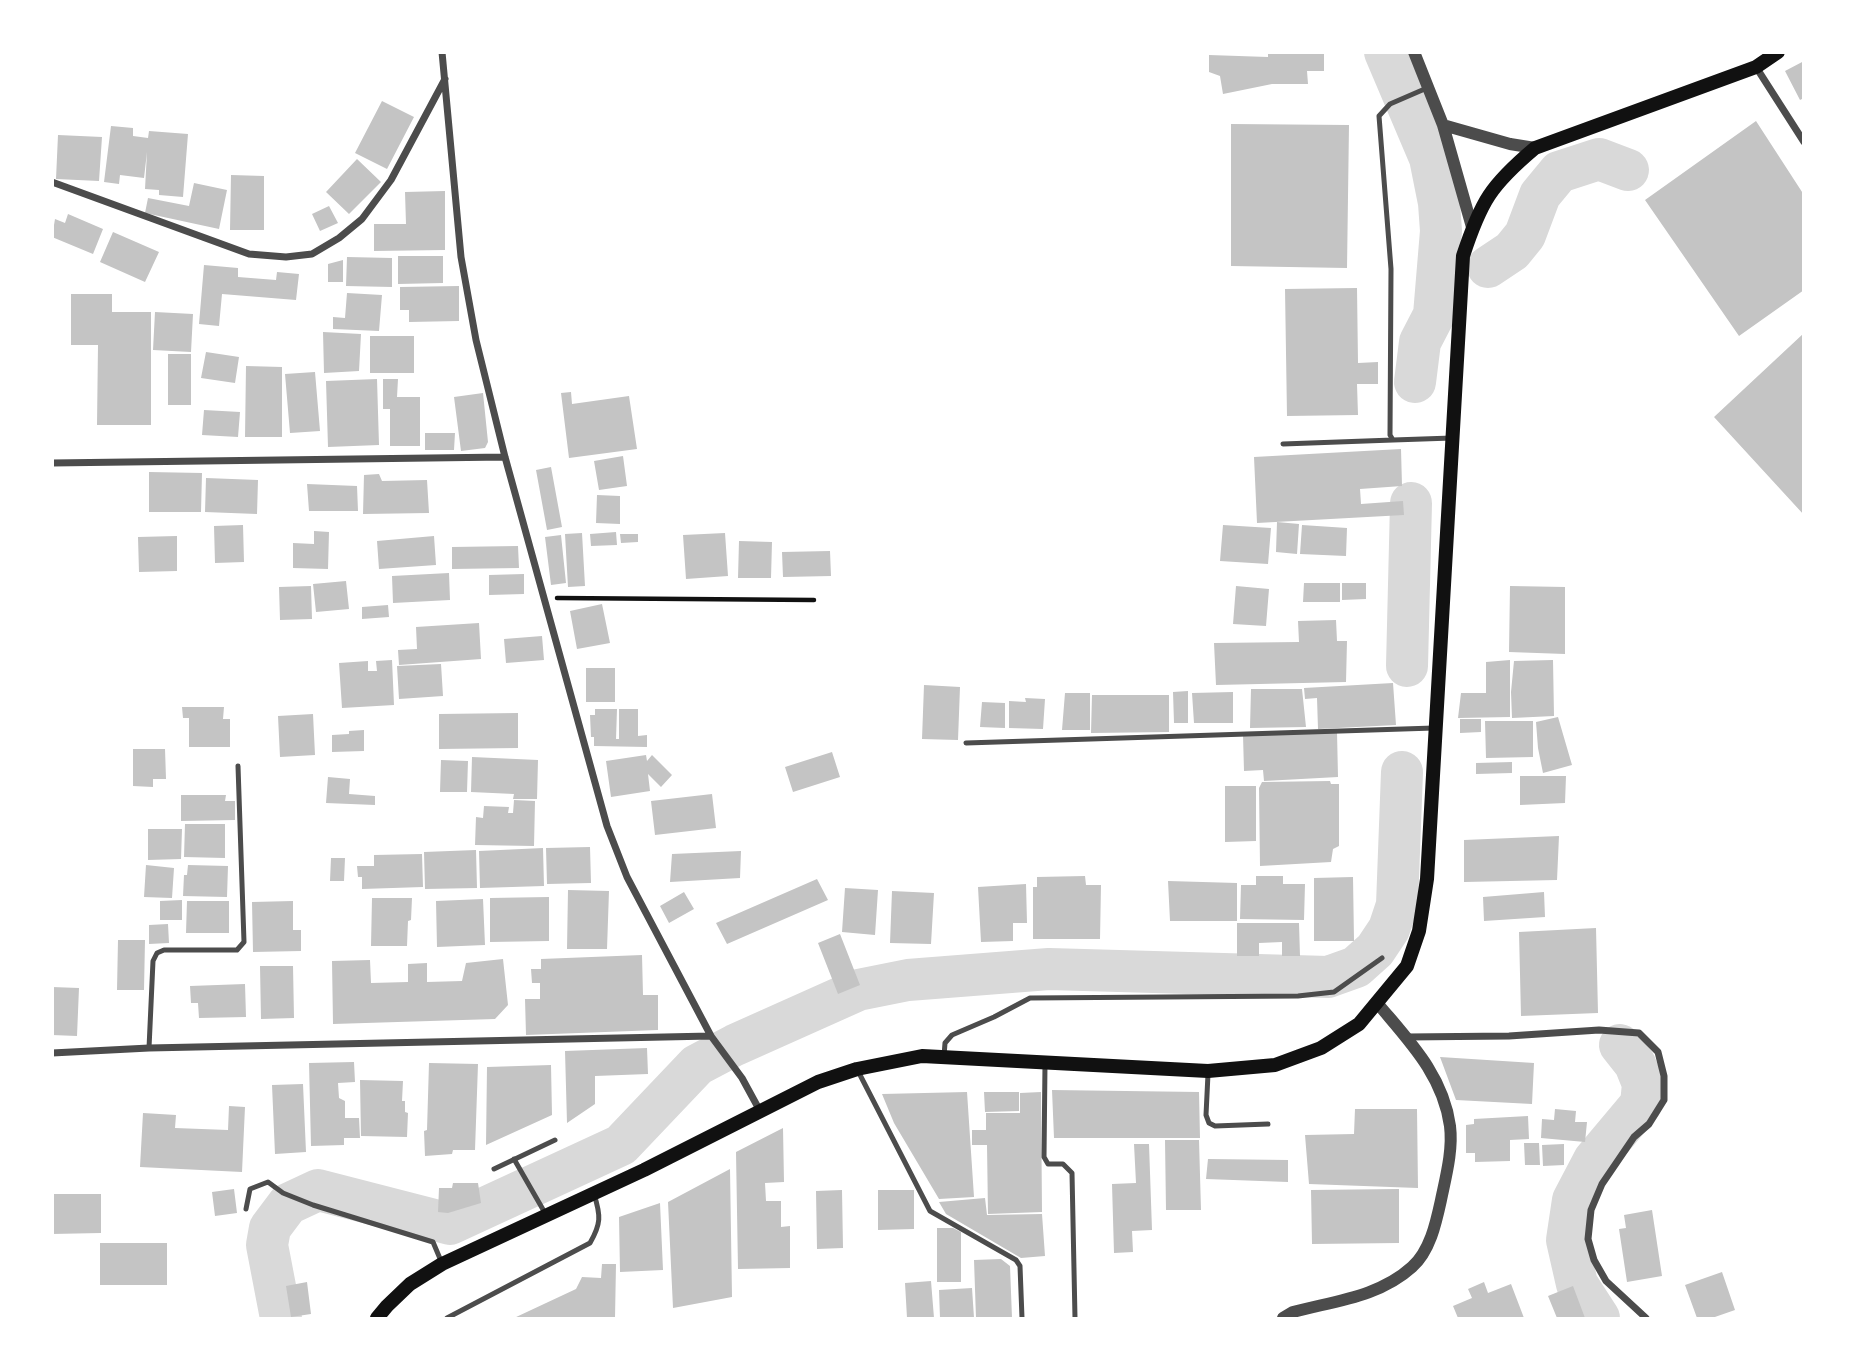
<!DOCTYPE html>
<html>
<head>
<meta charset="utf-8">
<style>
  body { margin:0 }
  #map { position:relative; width:1856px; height:1371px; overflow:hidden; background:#fff; font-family:"Alegreya Sans",sans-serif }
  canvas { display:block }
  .frame { position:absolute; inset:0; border:54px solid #fff; pointer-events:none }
</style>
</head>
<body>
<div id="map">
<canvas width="1856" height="1371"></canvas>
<div class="frame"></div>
</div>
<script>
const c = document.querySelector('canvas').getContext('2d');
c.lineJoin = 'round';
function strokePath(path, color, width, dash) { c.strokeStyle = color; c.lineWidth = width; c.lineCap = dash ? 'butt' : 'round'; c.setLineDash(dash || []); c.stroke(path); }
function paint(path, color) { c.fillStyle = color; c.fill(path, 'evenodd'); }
const river = new Path2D(`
  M1385 52 1430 158 1439 203 1441 231 1434 315 1420 342 1415 382
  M1488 267 1512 251 1525 235 1540 195 1559 172 1599 159 1628 170
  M1407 666 1411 503
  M281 1318 267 1245 270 1228 288 1204 318 1190 450 1224 621 1145 697 1065 735 1045 858 990 908 980 1049 969 1328 977 1356 967 1375 950 1389 929 1397 905 1402 772
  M1599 1318 1577 1284 1567 1240 1573 1200 1594 1160 1641 1104 1643 1084 1635 1064 1620 1045`);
const building = new Path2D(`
  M1268 52H1324V71H1307L1308 84H1272L1223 94 1220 76 1209 72V55L1268 57Z
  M1804 61V98L1800 100 1785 71Z
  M382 101 414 117 387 169 355 153Z
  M1756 121 1804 195V290L1739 336 1645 200Z
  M1231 124 1349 125 1347 268 1231 266Z
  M111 126 133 128V136L148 138 149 131 188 134 183 197 159 195V190L145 189 147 152 144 178 120 175 119 184 104 182Z
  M58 135 102 137 99 181 56 179Z
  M357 159 381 182 349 214 326 192Z
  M231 175 264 176V230H230Z
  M194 183 227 190 219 229 145 213 148 198 189 206Z
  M445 191V250L374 251V224H406L405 192Z
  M329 206 338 223 320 231 312 214Z
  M68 214 103 229 93 254 52 237 55 219 65 223Z
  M113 232 159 252 145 282 100 262Z
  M398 256H443V283L398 284Z
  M347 257 392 258V287L346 286Z
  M343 260V282H328V264Z
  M204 265 238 268V277L276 280 277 272 299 274 296 300 222 294 219 326 199 324Z
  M459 286V321L409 322V310H400V287Z
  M1357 288 1358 363 1378 362V384H1357L1358 415 1287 416 1285 289Z
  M347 293 382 295 379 331 333 329V317L345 318Z
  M71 294H112V312H151V425H97L98 345H71Z
  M155 312 193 314 191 352 153 350Z
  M323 332 361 334 359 371 324 373Z
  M1804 333V515L1714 417Z
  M370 336H414V373H370Z
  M206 352 239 357 235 383 201 378Z
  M168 354H191V405H168Z
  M246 366 282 367V437H245Z
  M315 372 320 431 290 433 285 374Z
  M377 379 379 445 328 447 326 381Z
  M383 379H398L397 397H420V446H390V409H383Z
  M571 392 572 404 629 396 637 449 569 458 561 393Z
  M483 393 488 442 485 448 461 451 454 397Z
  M204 410 240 412 238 437 202 435Z
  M425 433H455L454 450H425Z
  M1401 449 1402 486 1360 489 1361 504 1403 501 1404 515 1257 523 1254 457Z
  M623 456 627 486 599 490 594 461Z
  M551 467 562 527 547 530 536 470Z
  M149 472 202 473 201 512H149Z
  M379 474 382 481 427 480 429 513 363 514 364 475Z
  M206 478 258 480 257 514 205 512Z
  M307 484 357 486 358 511H309Z
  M597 495 620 496V524L596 523Z
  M1277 522 1299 524 1297 554 1276 552Z
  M243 525 244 562 215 563 214 526Z
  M1223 525 1271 528 1268 564 1220 561Z
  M1302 525 1347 528 1346 556 1300 554Z
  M314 531 329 532 328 569 293 568V543L314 544Z
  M616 532 617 545 591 546 590 534Z
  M582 533 585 586 568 587 565 534Z
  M725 533 728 576 686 579 683 535Z
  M620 534H638V542L621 543Z
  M561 535 566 583 551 585 545 537Z
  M177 536V571L139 572 138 537Z
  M434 536 436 565 379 569 377 541Z
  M739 541 772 542 771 578H738Z
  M518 546 519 568 452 569V547Z
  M830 551 831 576 783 577 782 552Z
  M449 573 450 600 393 603 392 576Z
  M524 574V594L489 595V575Z
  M346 581 349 609 316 612 313 584Z
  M1304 583H1340V602H1303Z
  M1342 583H1366V599L1342 600Z
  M311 586 312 619 280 620 279 587Z
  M1236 586 1269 589 1266 626 1233 624Z
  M1510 586 1565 587V654L1509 652Z
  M602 604 610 643 577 649 570 611Z
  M388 605 389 617 362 619V607Z
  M1336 620 1337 641H1347L1346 682 1216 685 1214 643 1299 642 1298 621Z
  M479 623 481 659 399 665 398 650 417 649 416 627Z
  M542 636 544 660 506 663 504 639Z
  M392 660 394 705 342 708 339 663 368 661V671H377L376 661Z
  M1510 660V717L1458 718 1461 693H1486V662Z
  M1553 660 1554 716 1512 718 1511 692 1514 661Z
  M441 664 443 696 399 699 397 666Z
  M586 668H615V702H586Z
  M1393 683 1396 725 1318 729 1317 698 1305 699 1304 688Z
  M924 685 960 687 958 740 922 739Z
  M1251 689H1302L1306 727 1250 728Z
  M1188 691V723H1174L1173 692Z
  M1233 692V723H1194L1192 693Z
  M1065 693H1090V730H1062Z
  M1092 695H1169V732L1091 733Z
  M1025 698 1045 699 1043 729 1009 728V701L1026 702Z
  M982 702 1005 703V728L980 727Z
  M182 707H224L223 719H230V747H189V718H183Z
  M595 709H617L616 739H619V709H638V736L647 735V747L594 746V737H591L590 715H595Z
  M518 713V748L439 749V714Z
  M313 714 315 755 280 757 278 716Z
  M1558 717 1572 765 1543 773 1538 748 1536 722Z
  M1460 719H1481V732L1460 733Z
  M1485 721H1533V757L1486 758Z
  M364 730V751L332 752V735L349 734V731Z
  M1337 732 1338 777 1264 781 1263 770 1244 771 1243 735Z
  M133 749H165L166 779H153V787L133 786Z
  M832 752 840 777 793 792 785 767Z
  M646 755 647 761 652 755 672 775 661 787 648 774 650 791 611 797 606 761Z
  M472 757 538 760 537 799H513L514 794 471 792Z
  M441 760 468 761 467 792H440Z
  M1512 762V773L1476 774V763Z
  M1520 776H1566L1565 803 1520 805Z
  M328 777 350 779 349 794 375 796V805L326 803Z
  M1330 781 1331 784H1339V846L1333 849 1331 862 1260 866 1259 788 1262 782Z
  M1225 786H1256V841L1225 842Z
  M712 794 716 828 655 835 651 801Z
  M181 795H226L225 801H235V820L181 821Z
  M514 800 535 801 534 846 475 845 476 817 483 818 484 806 509 807 508 813H513Z
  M185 824H225V858L184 857Z
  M148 829H182L181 859 148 860Z
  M1559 836 1557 880 1464 882V840Z
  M590 847 591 883 547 884 546 848Z
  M543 848 544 886 480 888 479 851Z
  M476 850 477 888 425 889 424 852Z
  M741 851 740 878 670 882 672 854Z
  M422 854 423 887 362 889V877H358L357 866H374V855Z
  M331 858H345L344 881H330Z
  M146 865 174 868 172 898 144 897Z
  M188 865 228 866 227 897 183 896 184 875H187Z
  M1085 876 1086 885H1101L1100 939H1033V887H1037V877Z
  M1256 876H1283V884H1305L1304 920 1240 919 1241 885H1256Z
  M1353 877 1354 941H1314V878Z
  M817 879 828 900 727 944 716 923Z
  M1168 881 1237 883V921H1170Z
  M1026 884 1027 923H1013V941L981 942 978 887Z
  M845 888 878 890 875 935 842 932Z
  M568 890 609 891 607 949H567Z
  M892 891 934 893 931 944 890 943Z
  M684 892 694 909 669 923 660 906Z
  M1544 892 1545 917 1484 921 1483 897Z
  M549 897V941L490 942V898Z
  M372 898H412L411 920 408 921 407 946H371Z
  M483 899 485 945 437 947 436 901Z
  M182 900V920H160V901Z
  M187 901H229V933H186Z
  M293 901V930H301V951L253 952 252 902Z
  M1237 923H1299L1300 956H1282V942L1259 943V956H1237Z
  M168 924 169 943 149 944V925Z
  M1596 928 1598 1013 1521 1016 1519 932Z
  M840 934 860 985 838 994 818 943Z
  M118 940H145L144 990H117Z
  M642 955 643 995H658V1030L526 1035 525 999H540V983H532L531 969H541V959Z
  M503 959 508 1005 495 1019 333 1024 332 961 370 960 371 983 408 982V964L427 963V982L462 981 466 963Z
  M260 966H293L294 1018 261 1019Z
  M245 984 246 1017 199 1018 198 1003H191L190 986Z
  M52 987 79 988 77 1036 52 1035Z
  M647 1048 648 1074 595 1076V1104L567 1123 565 1051Z
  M1440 1057 1534 1063 1532 1104 1456 1100Z
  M354 1062 355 1082 338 1083 339 1098 345 1101V1118H359L360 1138H344V1145L311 1146 309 1063Z
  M429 1063 478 1064 475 1150H453L452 1154 425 1156 424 1131 427 1130Z
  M551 1065 552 1115 486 1145 487 1067Z
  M360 1080 403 1081 402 1101H405V1112L408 1113 407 1137 361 1136Z
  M303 1084 306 1152 275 1154 272 1085Z
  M1052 1090 1199 1092 1200 1138H1054Z
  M967 1092 974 1197 939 1199 894 1123 882 1094Z
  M984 1092H1019V1111L985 1112Z
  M1041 1092 1042 1212 988 1214 987 1145H972V1130H986V1113H1020V1093Z
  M229 1106 245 1107 242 1172 140 1167 143 1113 176 1115 175 1128 228 1130Z
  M1355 1109H1417L1418 1188 1309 1184 1305 1135 1354 1134Z
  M1555 1109 1576 1111 1575 1122H1587L1585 1142 1541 1138 1542 1119 1554 1120Z
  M1528 1116 1529 1139 1510 1140V1161L1475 1162V1153H1466V1125L1474 1124V1119Z
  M783 1128 784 1182 765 1183 766 1201H781V1227L790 1226V1268L738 1269 736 1152Z
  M1165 1140H1199L1201 1210H1166Z
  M1524 1143H1539L1540 1165H1525Z
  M1134 1144H1149L1152 1230 1132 1231 1133 1252 1114 1253 1112 1184 1136 1183Z
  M1564 1144V1165L1543 1166 1542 1145Z
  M1208 1159 1288 1160V1182L1206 1179Z
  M730 1169 732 1297 673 1308 668 1202Z
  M453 1183H478L481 1203 448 1213 438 1212 439 1188H452Z
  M234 1189 237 1213 215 1216 212 1192Z
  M1399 1189V1243L1312 1244 1311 1190Z
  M842 1190 843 1248 817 1249 816 1191Z
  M878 1190H914V1229L878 1230Z
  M52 1194H101V1233L52 1234Z
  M985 1198 987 1215 1042 1214 1045 1256 1021 1258 946 1214 939 1202Z
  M660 1203 663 1270 620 1272 619 1217Z
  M1652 1210 1662 1276 1627 1282 1619 1229 1626 1228 1624 1215Z
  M937 1228H953L961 1232V1282H937Z
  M100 1243H167V1285H100Z
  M1001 1259 1010 1266 1012 1318H976L974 1260Z
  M602 1264H616L615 1318H514L576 1289 582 1277 601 1278Z
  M1722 1272 1735 1310 1712 1318H1697L1685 1285Z
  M931 1281 934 1318H907L905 1283Z
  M307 1282 311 1314 291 1317 286 1286Z
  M1484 1282 1488 1293 1511 1284 1524 1318H1458L1453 1306 1472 1298 1468 1289Z
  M1573 1286 1585 1318H1557L1548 1296Z
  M972 1288 974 1318H940L939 1290Z`);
const path = new Path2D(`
  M557 598 814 600`);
const service = new Path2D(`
  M1427 88 1390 104 1379 116 1391 269 1390 435 1393 440 1452 438
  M1283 444 1393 440
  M966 743 1434 728
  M149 1048 153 961 157 953 164 950H237L244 942 238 766
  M944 1056 945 1043 952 1035 994 1017 1030 998 1298 996 1334 992 1382 958
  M1045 1064 1044 1157 1048 1164H1063L1072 1173 1075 1318
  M858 1071 930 1211 1016 1260 1020 1266 1022 1318
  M1208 1074 1206 1115 1209 1123 1215 1126 1268 1124
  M514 1159 545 1213
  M494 1169 555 1140
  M246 1209 250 1189 268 1182 283 1193 313 1205 433 1242 441 1261
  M447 1318 590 1243C601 1224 601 1216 594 1194`);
const minor = new Path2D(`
  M442 52 461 257 476 340 505 457 607 826 627 877 711 1036 742 1078 760 1111
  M1756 67 1804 142
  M52 182 249 254 286 257 312 254 339 238 362 219 391 180 445 79
  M52 463 505 457
  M1407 1037 1509 1036 1599 1030 1639 1033 1658 1052 1664 1076V1100L1649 1124 1634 1137 1602 1184 1591 1210 1588 1239 1594 1260 1606 1281 1646 1318
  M52 1053 149 1048 711 1036`);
const tertiary = new Path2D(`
  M1414 52 1443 125 1472 227
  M1443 125 1510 144 1535 148
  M1283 1318 1293 1312C1334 1301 1379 1297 1412 1267 1430 1251 1436 1223 1441 1200 1446 1176 1453 1150 1450 1126 1443 1075 1409 1041 1378 1004`);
const secondary = new Path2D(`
  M377 1318 387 1306 410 1284 442 1264 644 1170 818 1082 857 1069 922 1056 1208 1071 1275 1065 1321 1048 1359 1024 1407 966 1419 931 1427 879 1463 256C1481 201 1491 185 1535 148L1756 67 1778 52`);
strokePath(river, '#d9d9d9', 42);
paint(building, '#c4c4c4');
strokePath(path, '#111', 4.5);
strokePath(service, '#4c4c4c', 5);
strokePath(minor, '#4c4c4c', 7);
strokePath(tertiary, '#4c4c4c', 12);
strokePath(secondary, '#111', 14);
</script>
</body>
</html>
